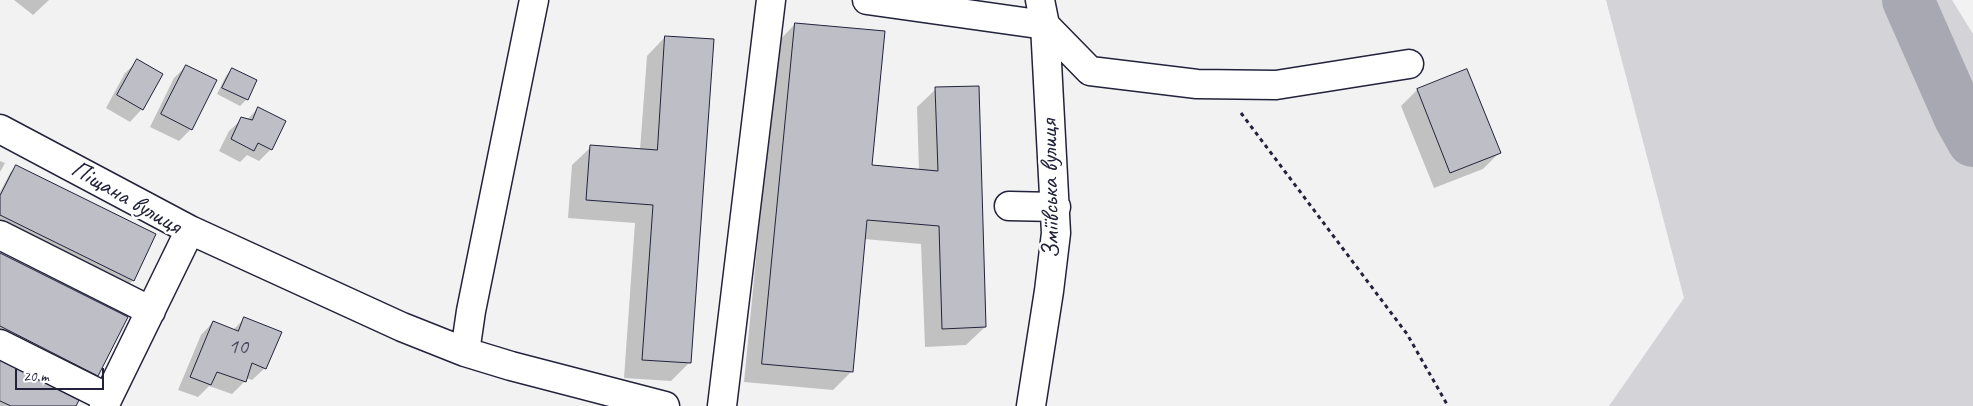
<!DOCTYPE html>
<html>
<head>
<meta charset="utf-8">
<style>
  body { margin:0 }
  #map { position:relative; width:1973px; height:406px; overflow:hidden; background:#f2f2f3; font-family:Caveat,sans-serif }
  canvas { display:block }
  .scale { position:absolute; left:15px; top:368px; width:89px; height:22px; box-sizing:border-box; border:2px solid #22223b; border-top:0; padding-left:6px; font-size:15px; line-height:18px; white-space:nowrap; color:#22223b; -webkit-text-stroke:4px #fff; paint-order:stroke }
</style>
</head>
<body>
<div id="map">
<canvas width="1973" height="406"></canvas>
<div class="scale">20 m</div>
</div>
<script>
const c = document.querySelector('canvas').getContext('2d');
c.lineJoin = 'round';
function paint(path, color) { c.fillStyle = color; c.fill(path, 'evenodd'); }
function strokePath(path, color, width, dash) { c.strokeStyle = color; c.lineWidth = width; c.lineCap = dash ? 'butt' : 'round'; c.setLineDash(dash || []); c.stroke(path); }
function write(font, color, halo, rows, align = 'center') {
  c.font = font + ' Caveat,sans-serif'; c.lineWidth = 5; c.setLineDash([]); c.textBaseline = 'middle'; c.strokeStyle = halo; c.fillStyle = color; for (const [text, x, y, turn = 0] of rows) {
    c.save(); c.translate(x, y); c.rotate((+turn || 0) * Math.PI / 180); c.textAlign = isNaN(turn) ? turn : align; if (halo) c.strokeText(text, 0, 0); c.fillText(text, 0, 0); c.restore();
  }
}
const green = new Path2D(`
  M1606 0H1952L1973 34V406H1609L1684 298Z`);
const shadow = new Path2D(`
  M14 0H49L33 15Z
  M795 24 871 166 919 171 917 107 936 89 985 327 966 345 925 347 921 244 864 239 851 372 833 390 744 382 777 43Z
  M665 37 689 363 671 381 624 378 635 223 568 218 572 165 591 147 640 150 647 56Z
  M138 61 142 109 130 122 106 108 125 73Z
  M186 66 191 129 179 141 150 127 174 78Z
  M232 69 247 99 240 106 217 94 226 76Z
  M1417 90 1499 153 1483 169 1434 188 1401 106Z
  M258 108 271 149 259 161 247 155 240 162 219 151 229 131 242 119 247 120Z
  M0 161 5 163 0 172Z
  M16 166 133 280 126 287 0 224V192L10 173Z
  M0 254 97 375 90 381 0 336Z
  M244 319 265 368 252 380 246 378 245 381 232 394 209 386 198 397 178 390 201 335 213 322 233 330Z
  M0 362 74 406H0Z`);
const river = new Path2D(`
  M1908 0 1960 118 1973 141`);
const building = new Path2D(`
  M795 23 885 31 872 165 938 171 935 87 979 86 986 327 942 329 939 226 867 220 853 372 762 364Z
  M665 36 714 39 691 363 642 360 653 205 586 200 590 145 657 150Z
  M137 59 163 74 143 110 117 95Z
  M186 65 217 80 192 130 161 114Z
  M232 68 257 80 248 100 222 88Z
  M1467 69 1501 153 1450 173 1417 89Z
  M258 107 286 121 272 150 258 143 254 151 231 139 241 117 252 120Z
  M16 165 156 234 134 281 0 215V196Z
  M0 253 128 317 98 376 0 326Z
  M244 317 282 332 266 369 252 363 246 382 217 372 211 385 190 377 213 321 238 331Z
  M0 360 79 400 76 406H11L0 401Z`);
const path = new Path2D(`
  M1241 113 1407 334 1448 406`);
const minor = new Path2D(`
  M534 0 471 311 465 352 511 366 665 406
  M867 0 1045 25 1090 71 1197 84 1276 85 1409 64
  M0 129 190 230 104 406
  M1009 206 1056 207
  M190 230 402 327 465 352
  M0 235 151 311
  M0 344 108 398
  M722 406 771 0
  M1031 406 1049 291 1056 233 1045 25 1040 0`);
const numberNames = [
  ["10",238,347]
];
const streetNames = [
  ["Зміївська вулиця",1051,189,-91],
  ["Піщана вулиця",126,198,30]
];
paint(green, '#d3d3d8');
paint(shadow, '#0003');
strokePath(river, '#a8a8b2', 52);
paint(building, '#bebec6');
strokePath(building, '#22223b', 1);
strokePath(minor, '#22223b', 31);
strokePath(path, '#22223b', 3, [4, 4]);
strokePath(minor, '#fff', 28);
write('22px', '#49495e', null, numberNames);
write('25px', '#22223b', '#fff', streetNames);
</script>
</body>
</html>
